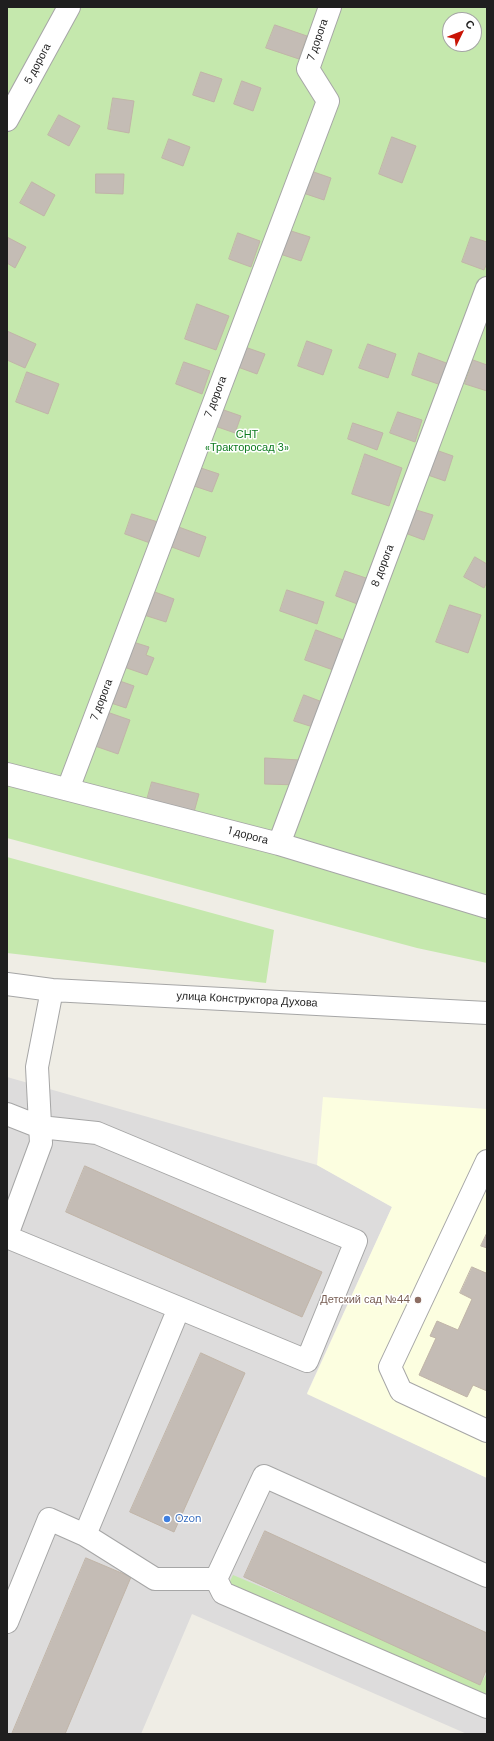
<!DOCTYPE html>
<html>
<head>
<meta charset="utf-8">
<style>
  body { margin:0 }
  #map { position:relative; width:494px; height:1741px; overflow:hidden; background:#efede5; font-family:"DM Sans",sans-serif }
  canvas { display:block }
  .frame { position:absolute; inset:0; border:8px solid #1f1f1f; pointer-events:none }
  .north { position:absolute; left:442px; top:12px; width:40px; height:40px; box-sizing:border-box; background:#fff; border:1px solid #a5a5a5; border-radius:50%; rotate:47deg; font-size:11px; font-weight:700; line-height:16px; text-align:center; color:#1f1f1f }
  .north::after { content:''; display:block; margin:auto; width:14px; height:18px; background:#c91405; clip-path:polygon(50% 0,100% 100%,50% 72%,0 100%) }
</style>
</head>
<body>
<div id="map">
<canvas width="494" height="1741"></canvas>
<div class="frame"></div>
<div class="north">С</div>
</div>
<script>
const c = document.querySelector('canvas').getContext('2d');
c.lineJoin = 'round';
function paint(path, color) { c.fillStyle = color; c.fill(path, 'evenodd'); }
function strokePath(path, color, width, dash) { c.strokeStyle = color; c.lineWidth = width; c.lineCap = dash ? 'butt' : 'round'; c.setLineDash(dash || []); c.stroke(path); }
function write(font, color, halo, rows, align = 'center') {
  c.font = font + ' "DM Sans",sans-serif'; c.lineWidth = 3; c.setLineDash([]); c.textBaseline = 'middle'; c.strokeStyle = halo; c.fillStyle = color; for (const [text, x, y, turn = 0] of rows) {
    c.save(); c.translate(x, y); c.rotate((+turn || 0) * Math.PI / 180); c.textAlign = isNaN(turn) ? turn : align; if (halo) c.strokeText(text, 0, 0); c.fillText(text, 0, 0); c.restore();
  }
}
const residential = new Path2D(`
  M7 1077 317 1165 392 1207 307 1393 487 1478V1734H467L192 1614 141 1734H7Z`);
const education = new Path2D(`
  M323 1097 487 1109V1478L307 1394 392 1207 317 1165Z`);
const grass = new Path2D(`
  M7 7H487V963L417 948 7 838ZM450 20H474V44H450Z
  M7 857 274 930 266 983 7 953Z
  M233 1575 483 1680 487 1673V1699L236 1594 229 1583Z`);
const building = new Path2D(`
  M275 25 307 36 299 59 266 48Z
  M201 72 222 79 214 102 193 95Z
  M242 81 261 88 253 111 234 104Z
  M113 98 134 101 129 133 108 129Z
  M59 115 80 126 69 146 48 135Z
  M392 137 416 146 402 183 379 174Z
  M169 139 190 147 183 166 162 158Z
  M308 170 331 178 324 200 300 192Z
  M96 174H124L123 194 96 193Z
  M32 182 55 195 44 216 20 203Z
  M288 230 310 237 301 261 280 254Z
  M238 233 260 241 251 267 229 259Z
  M7 237 26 247 15 268 7 263Z
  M471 237 487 242V263L484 270 462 262Z
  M197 304 229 316 216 350 185 339Z
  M7 331 36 344 25 368 7 360Z
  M307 341 332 350 323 375 298 366Z
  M368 344 396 354 388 378 359 368Z
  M242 346 265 354 257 374 235 366Z
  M419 353 449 364 441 385 412 375Z
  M473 360 487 365V391L465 384Z
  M184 362 210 371 202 394 176 384Z
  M27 372 59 384 48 414 16 402Z
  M218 408 241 416 235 433 212 425Z
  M398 412 422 420 415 442 390 433Z
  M353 423 383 433 377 450 348 439Z
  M433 449 453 456 445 481 425 474Z
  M365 454 402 468 389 506 352 494Z
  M198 467 219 474 212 492 191 485Z
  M413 509 433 515 424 540 405 533Z
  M132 514 158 522 150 543 125 534Z
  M176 526 206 537 199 557 169 546Z
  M475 557 487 564V582L484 588 464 577Z
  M345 571 369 579 360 605 336 596Z
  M287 590 324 602 317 624 280 611Z
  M152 591 174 599 166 622 144 615Z
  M450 605 481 615 468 653 436 642Z
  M316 630 346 641 336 671 305 660Z
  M130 641 149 647 146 655 154 658 147 675 121 666Z
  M117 680 134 686 126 708 108 702Z
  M304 695 325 703 316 728 294 721Z
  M107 712 130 720 118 754 95 746Z
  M265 758 299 760 298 785 265 784Z
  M152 782 199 794 194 812 147 800Z
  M85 1166 322 1272 302 1317 66 1212Z
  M487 1233V1248L481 1246Z
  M472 1267 486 1273 487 1271V1391L473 1385 467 1397 419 1375 436 1338 430 1336 437 1321 458 1330 472 1299 460 1293Z
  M201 1353 245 1373 174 1532 130 1512Z
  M265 1531 487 1633V1668L480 1685 244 1577Z
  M86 1558 131 1577 65 1734H12Z`);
const minor = new Path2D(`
  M7 120 69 7
  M7 774 279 844 487 907
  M68 789 328 101 308 69 330 7
  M279 844 487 288
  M7 984 52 990 487 1013
  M7 1114 40 1127 97 1133 356 1241 307 1361 179 1308
  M487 1161 390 1367 401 1391 487 1431
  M7 1235 41 1143 37 1067 52 990
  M7 1237 179 1308 85 1535 155 1579H216
  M487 1576 264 1476 216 1579 223 1593 487 1707
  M7 1622 49 1519 85 1535`);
const markers = [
  [418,1300,4,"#8d6e63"],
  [167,1519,4,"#3f7fe0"]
];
const streetNames = [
  ["7 дорога",318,40,-71],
  ["5 дорога",38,64,-62],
  ["7 дорога",216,397,-69],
  ["8 дорога",383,566,-69],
  ["7 дорога",102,700,-69],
  ["1 дорога",248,836,15],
  ["улица Конструктора Духова",247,1000,3]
];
const parkNames = [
  ["СНТ",247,435],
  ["«Тракторосад 3»",247,448]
];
const educationNames = [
  ["Детский сад №44",410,1300]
];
const shopNames = [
  ["Ozon",175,1519]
];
paint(residential, '#dddcdc');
paint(education, '#fcfee0');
paint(grass, '#c5e8ad');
paint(building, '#c4bcb5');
strokePath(building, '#c1b5a8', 1);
strokePath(minor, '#a6a6a6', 24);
strokePath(minor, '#fff', 22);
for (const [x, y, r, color] of markers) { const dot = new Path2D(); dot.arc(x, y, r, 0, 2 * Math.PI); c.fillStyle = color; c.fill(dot); strokePath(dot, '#fff', 1.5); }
write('11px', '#1f1f1f', '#fff', streetNames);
write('11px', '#0e7c20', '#fff', parkNames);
write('11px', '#785e54', '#fff', educationNames, 'right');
write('11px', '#366cbe', '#fff', shopNames, 'left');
</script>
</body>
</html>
